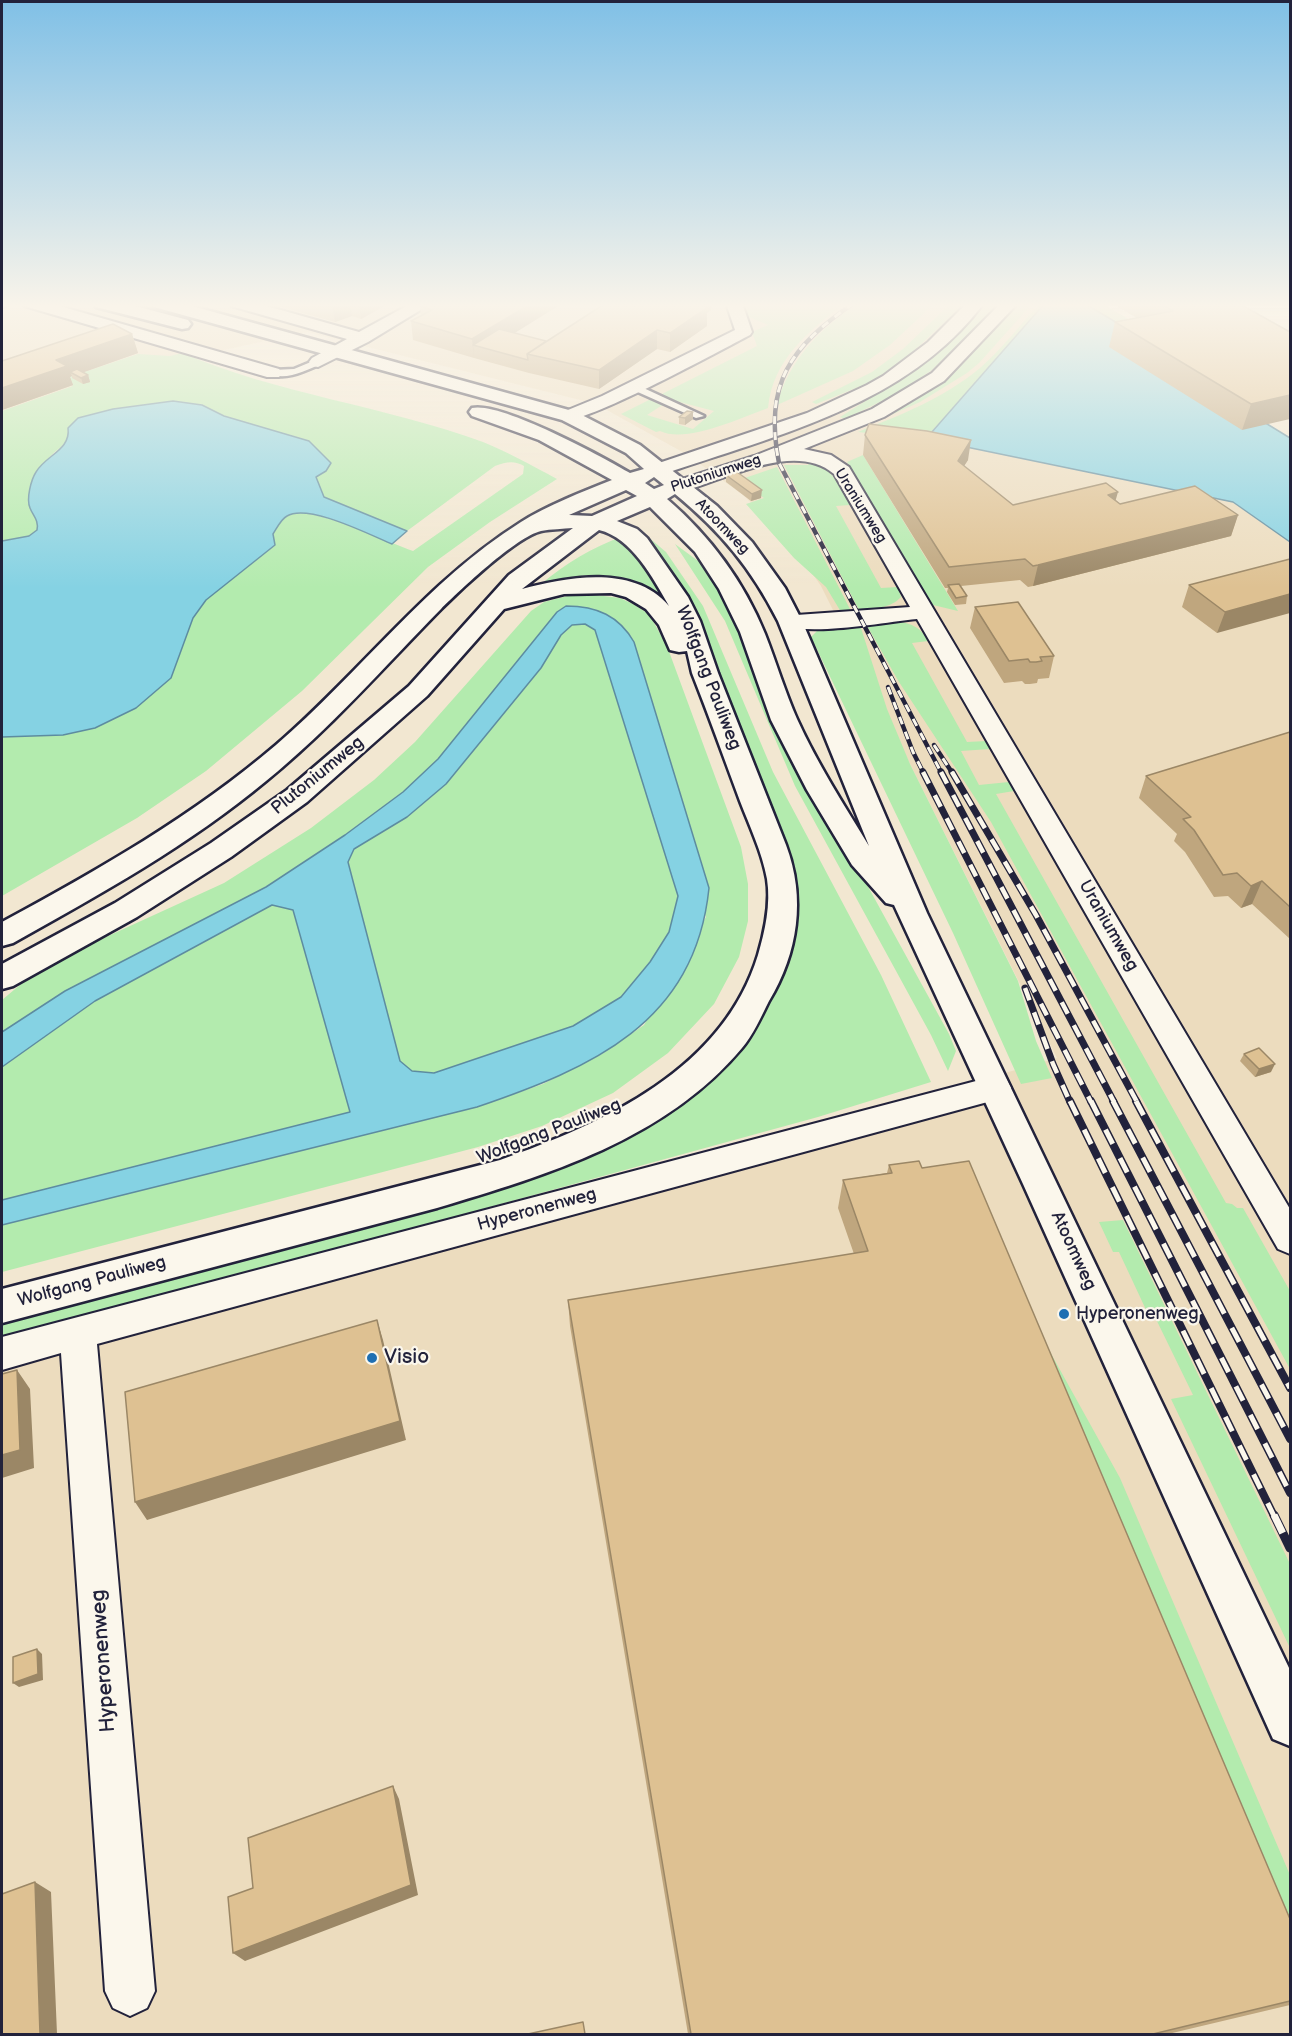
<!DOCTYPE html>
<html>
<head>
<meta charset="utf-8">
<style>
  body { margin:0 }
  #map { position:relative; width:1292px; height:2036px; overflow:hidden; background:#f2e7d1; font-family:"Balsamiq Sans",sans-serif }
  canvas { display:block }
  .frame { position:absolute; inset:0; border:3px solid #22223b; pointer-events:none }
</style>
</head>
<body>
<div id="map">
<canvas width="1292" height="2036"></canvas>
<div class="frame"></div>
</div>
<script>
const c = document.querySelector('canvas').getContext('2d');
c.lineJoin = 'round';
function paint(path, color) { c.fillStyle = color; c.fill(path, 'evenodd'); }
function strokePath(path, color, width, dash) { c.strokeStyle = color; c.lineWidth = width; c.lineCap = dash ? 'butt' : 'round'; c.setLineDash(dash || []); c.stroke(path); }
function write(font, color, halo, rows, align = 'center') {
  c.font = font + ' "Balsamiq Sans",sans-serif'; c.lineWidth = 4.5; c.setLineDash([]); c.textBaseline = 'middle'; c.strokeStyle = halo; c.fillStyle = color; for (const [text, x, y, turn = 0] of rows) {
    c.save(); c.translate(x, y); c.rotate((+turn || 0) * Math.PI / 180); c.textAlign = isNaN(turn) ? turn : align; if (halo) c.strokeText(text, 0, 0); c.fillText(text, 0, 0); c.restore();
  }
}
const built = new Path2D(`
  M2 303H1045L931 432 942 442 1233 502 1290 541V2034H2V1362L1057 1058 821 586 789 540 743 495 686 454 596 404 307 332 169 362 2 430Z`);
const green = new Path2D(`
  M845 303C808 332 773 359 768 408 740 418 686 444 660 431L656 432 621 414 655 397 664 404 647 415 693 429 714 411 672 400 662 394 757 346 752 332 768 325 747 316 744 304Z
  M859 303H935L890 345 853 371 777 405C788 361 821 327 859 303Z
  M951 303H965L900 364 866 384 816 404 812 402 872 372 903 349Z
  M985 303H999L932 370 898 393 845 419 840 417 915 370Z
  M1020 303H1033L979 363 967 373 920 402 884 418 881 417 914 399 947 376Z
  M1040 303H1045L931 432 932 440 858 432C901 415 944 398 980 368 1002 349 1021 324 1040 303Z
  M1084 303H1102L1138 325 1124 327Z
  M182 353C278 394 385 406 483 442 508 452 533 466 557 479L490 522 428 567 302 691 206 771 137 818 2 896V737L63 735 95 728 136 707 171 678 193 618 206 600 275 545 273 534C278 527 282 517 291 514 316 507 387 542 413 551L523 474 524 466C514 460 506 462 495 466L407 531 324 497 316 477 326 471 309 441 224 416 202 405 173 401 113 409 78 419 68 428C70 445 58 447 49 458 40 470 35 492 29 506L38 523 37 530 29 536 2 541V411L73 386 64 379 138 354 170 356Z
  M863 455 958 611 933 605 847 462Z
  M810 462C833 467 839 486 850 505L836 506 881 588 898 587 901 597C890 609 874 608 859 610L784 465H808Z
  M777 467 851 611 841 612 826 587 794 558 746 504 764 498 739 480Z
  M623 536 661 582 673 615C649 581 613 571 572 577 562 579 551 585 540 585 566 563 591 548 623 536Z
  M637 536H647L666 552 703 606 773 772 881 975 931 1082 818 1117 2 1341V1317L514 1178 739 1044 768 1003 784 965 793 881Z
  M675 544 701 563 736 620 777 721 949 1034 956 1051 948 1071 931 1035 795 786 725 621Z
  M579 593 620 598 633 604 649 614 667 646 741 847 748 884V921L739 957 714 1004 668 1053 613 1093 542 1126 478 1147 2 1272V1225L477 1107 543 1084 602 1054 644 1025 706 917 594 609 566 606 557 612 438 759 403 792 345 835 266 887 65 991 2 1032V1000L21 984 95 942 224 883 311 828 374 780 415 742 531 611 544 602Z
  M894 621C910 623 920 626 928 641L912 643 967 742 986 741 990 749 961 751 979 785 1009 782 1014 791 996 794 1226 1203 1232 1204 1237 1208H1243L1290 1291V1369L991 822 899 682 866 624Z
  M585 624 595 630 678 896 669 932 650 962 621 997 573 1026 434 1073 412 1071 400 1062 348 862 354 849 407 817 446 784 541 668 561 635 572 625Z
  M860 625 887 709 910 764 1018 981 1036 1041 1052 1078 1021 1084 953 933 811 637 819 629Z
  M272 905 293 910 350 1112 2 1200V1067L95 1001Z
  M1123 1220 1290 1564V1648L1171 1399 1193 1395 1154 1315 1148 1314 1119 1252H1113L1099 1222Z
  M1044 1341 1120 1478 1290 1875V1989Z`);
const water = new Path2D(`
  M1045 303H1084L1205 376 1197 381 1290 438V542L1233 502 942 442 931 433Z
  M173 401 202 405 224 416 309 441 331 463 326 471 316 477 324 497 407 531 392 544C370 535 308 503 287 516 281 519 277 528 273 534L275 545 206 600 193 618 171 678 136 708 95 728 63 735 2 737V541L29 536 37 530C39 520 33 516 30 508 26 499 31 480 36 472 46 455 71 450 68 428L78 418 113 409Z
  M566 606C597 606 619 616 634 642L709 888C695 1024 591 1068 477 1107L2 1225V1200L350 1112 293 910 272 905 95 1001 2 1067V1032L65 991 266 887 345 835 403 792 438 759 557 612ZM585 624 595 630 678 896 669 932 650 962 621 997 573 1026 434 1073 412 1071 400 1061 348 862 354 849 407 817 446 784 541 668 561 635 572 625Z`);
const lane = new Path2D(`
  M2 303H10L2 307Z
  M318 359 321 360V364C307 370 284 382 269 373L273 370 294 369Z
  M631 385H637L704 416 696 418 631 389Z`);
const street = new Path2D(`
  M22 303H49L279 369 282 373 279 377H267L24 306Z
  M229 303H256L359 332 412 303H432L368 342 318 367 312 366 309 362 312 358 347 339 231 306Z
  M726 303H742L752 332 750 335C721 350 584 425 563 420L560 416 563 412 602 396 735 330Z
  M967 303H984C908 405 777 435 664 474H650L647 470 650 466 807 413 867 385 883 376 928 342Z
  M1001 303H1018L944 381 884 417 804 449 831 455 849 467 1290 1209V1254L1278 1249 917 619C879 623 818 635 782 626L779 621 782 616 910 607 834 474C794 440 724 481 680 492L673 490 670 486 673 482 754 456 872 409 932 373Z
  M995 1076 1006 1079 1011 1088 1006 1097 97 1344 155 1991 147 2008 130 2016 113 2008 105 1991 61 1353 2 1370V1337Z`);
const secondary = new Path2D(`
  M94 303H124L188 320 191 324 188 328 182 329 96 307Z
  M152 303H181L576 412 640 445 717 506 752 542 785 588 802 621 927 913 1290 1670V1746L1273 1739 1023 1184 894 905 886 903 852 865 807 790 771 720 740 632 719 589 695 552 650 507 617 521 637 529 647 538 688 597 700 621 718 673 786 845C806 898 798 953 769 1001 761 1017 753 1035 742 1048 665 1140 547 1175 437 1208L2 1323V1289L500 1160C604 1123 723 1070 758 955 765 931 771 904 767 879 762 852 750 827 740 801 724 758 709 716 692 673L687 651 679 652 670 650 659 625 646 609 626 597 611 593 564 594 504 609 427 696 307 802 231 857 137 917 13 986 2 989V964L115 903 211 843 287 790 409 686 509 575 573 528C563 529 551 529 541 531 516 537 460 590 441 609 383 668 330 729 266 781 189 845 101 894 13 943L2 946V922C98 870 193 816 276 745 360 673 427 581 521 522 548 505 582 492 612 480L539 440 472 416 469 412 472 408C500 401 603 457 630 473L644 469 626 453 562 420 154 307ZM654 477 664 485 654 489 645 483ZM626 490 637 496 592 516 569 515ZM675 494C721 532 751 568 778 621L869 846C844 805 817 763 797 719 785 692 776 662 765 634 744 582 710 536 667 499ZM599 530C632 538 653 578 669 606 634 564 567 577 522 589Z`);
const railFar3 = new Path2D(`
  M854 303C791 346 763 384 779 463L942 774
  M888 687 913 752 924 774
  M934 745 953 774`);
const railFar2 = new Path2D(`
  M923 772 1091 1102
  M941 772 1114 1102
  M952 772 1036 915 1137 1102
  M1025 988 1053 1064 1070 1102`);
const railFar1 = new Path2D(`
  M1070 1101 1274 1516
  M1091 1101 1290 1493
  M1113 1101 1290 1439
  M1136 1101 1290 1388`);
const rail = new Path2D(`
  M1274 1515 1290 1548`);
const wall = new Path2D(`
  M267 303H390L361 319 352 316 335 322Z
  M606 303H712L711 310 707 313V326L670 352 657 349 599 389 529 373 474 358 413 340 411 321 421 316 420 306 546 342Z
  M1119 303H1238L1290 332 1242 430 1109 347 1115 322 1137 318 1118 307Z
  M132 334 138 353 83 372 88 375 90 382 83 384 72 378V376L70 377 73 385 2 410Z
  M693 412V419L685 425 679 424V417Z
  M865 435 968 460 964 466 1013 505 1116 500 1120 504 1238 515 1231 536 1033 586 1028 587 1020 580 961 586 967 596 966 604 955 605 947 592 948 588H945L863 455Z
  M726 475 761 498 751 501 726 482Z
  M1290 559 1217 633 1182 607 1189 585Z
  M975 607 1054 656 1049 678 1038 679 1037 683 1030 684H1025L1022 681 1004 683 970 628Z
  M1290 732V939L1252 904 1241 908 1228 896 1214 897 1185 852 1174 841 1177 834 1139 798 1146 776Z
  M1244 1054 1271 1072 1255 1077 1240 1061Z
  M889 1165 922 1168 1290 1919V2005L1168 2034H688L570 1326 568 1300 854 1254 838 1208 843 1180 887 1173Z`);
const shadedWall = new Path2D(`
  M332 303H350L352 316 335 322Z
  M359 303H390L361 319Z
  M532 303H563L489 349 473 345 474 358 472 339Z
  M695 303H712L711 310 707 313V326L670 352V333Z
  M657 330V349L599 389V370Z
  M132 334 138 353 76 375 70 372 72 376 70 377 73 385 2 410V388L56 360Z
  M88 375 90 382 83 384 81 378Z
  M1290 395V419L1242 430 1251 404Z
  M693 412V419L685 425V418Z
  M971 440 968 460 954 481 958 461Z
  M762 490 761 498 751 501 752 494Z
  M1118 492 1112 513 1108 495Z
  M1238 515 1231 536 1033 586 1038 565Z
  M1290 594V613L1217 633 1225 612Z
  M1262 881 1252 904 1241 908 1251 886Z
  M1275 1064 1271 1072 1255 1077 1259 1069Z
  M377 1320 383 1340 406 1440 147 1520 135 1502Z
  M17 1370 30 1389 34 1468 2 1478V1455Z
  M37 1649 42 1654 43 1680 19 1687 13 1683Z
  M393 1786 399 1799 418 1895 245 1961 233 1953Z
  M35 1882 51 1892 57 2034H40Z`);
const building = new Path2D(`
  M425 303H532L472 339 411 321 432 310 420 306Z
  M606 303H695L694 304 708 307 670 333 657 330 599 370 527 354Z
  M1160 303H1238L1290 332V395L1251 404 1115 322 1173 311Z
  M113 324 132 334 56 360 67 366 2 388V361Z
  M499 329 546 341 527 354 528 360 473 345Z
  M77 369 88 375 81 378 70 372Z
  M687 411 693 412 685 418 679 417Z
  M869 424 927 431 971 440 958 461 1013 505 1106 483 1118 492 1108 495 1120 504 1195 486 1238 515 1038 565 1033 566 1025 559 949 567 865 435Z
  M737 472 762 490 752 494 726 475Z
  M1290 559V594L1225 612 1189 585Z
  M959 584 967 596 956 598 948 585Z
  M1018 602 1054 656 1040 657 1042 661 1036 662H1030L1028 659 1009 661 975 607Z
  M1290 732V907L1262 881 1251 886 1237 873 1223 875 1194 830 1183 819 1191 817 1146 776Z
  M1259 1048 1275 1064 1259 1069 1244 1054Z
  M919 1161 922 1168 969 1161 1290 1919V2001L1153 2034H691L568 1300 868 1251 843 1180 892 1173 889 1165Z
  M377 1320 400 1421 135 1502 125 1392Z
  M17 1370 20 1450 2 1455V1374Z
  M37 1649 38 1674 13 1683V1657Z
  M393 1786 411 1885 233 1953 228 1897 253 1888 248 1838Z
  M35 1882 40 2034H2V1894Z
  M583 2022 585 2034H528Z`);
const markers = [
  [1064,1314,6,"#1f6fb2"],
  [372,1358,6,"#1f6fb2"]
];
const farStreetnames = [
  ["Plutoniumweg",716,474,-18],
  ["Uraniumweg",860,506,58],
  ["Atoomweg",722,527,46]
];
const streetNames = [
  ["Wolfgang Pauliweg",708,678,69],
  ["Plutoniumweg",318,776,-39],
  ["Uraniumweg",1108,926,60],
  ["Wolfgang Pauliweg",549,1132,-21],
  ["Hyperonenweg",537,1210,-15],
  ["Atoomweg",1073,1251,65],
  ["Wolfgang Pauliweg",92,1282,-15]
];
const poiNames = [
  ["Hyperonenweg",1076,1314]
];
const nearPoinames = [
  ["Visio",384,1358]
];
const nearStreetnames = [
  ["Hyperonenweg",104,1661,-94]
];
paint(built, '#ecdcbe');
paint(green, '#b3ebae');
paint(water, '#85d2e3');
strokePath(water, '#5d8ca0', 1.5);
strokePath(lane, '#22223b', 5);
strokePath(street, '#22223b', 4);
strokePath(secondary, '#22223b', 5);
paint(lane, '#fbf7ec');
paint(street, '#fbf7ec');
paint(secondary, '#fbf7ec');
strokePath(railFar3, '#22223b', 4.5);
strokePath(railFar2, '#22223b', 7);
strokePath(railFar1, '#22223b', 8);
strokePath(rail, '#22223b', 9);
strokePath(railFar3, '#fbf7ec', 3, [8]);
strokePath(railFar2, '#fbf7ec', 4.5, [13]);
strokePath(railFar1, '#fbf7ec', 5, [16]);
strokePath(rail, '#fbf7ec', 7, [20]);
paint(wall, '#bfa67e');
paint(shadedWall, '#9b8766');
paint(building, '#dec192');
strokePath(building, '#9b8766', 1.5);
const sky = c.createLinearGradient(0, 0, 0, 588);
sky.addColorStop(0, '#80c0e6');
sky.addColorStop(0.52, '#f9f4ea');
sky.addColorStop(1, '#f9f4ea00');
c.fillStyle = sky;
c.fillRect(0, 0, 1292, 588);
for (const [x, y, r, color] of markers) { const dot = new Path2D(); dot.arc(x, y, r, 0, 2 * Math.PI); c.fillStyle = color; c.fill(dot); strokePath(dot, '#fbf7ec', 2); }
write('15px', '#22223b', '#fbf7ec', farStreetnames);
write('18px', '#22223b', '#fbf7ec', streetNames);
write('18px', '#22223b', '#fbf7ec', poiNames, 'left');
write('21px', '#22223b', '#fbf7ec', nearPoinames, 'left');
write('21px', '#22223b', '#fbf7ec', nearStreetnames);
</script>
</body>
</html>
